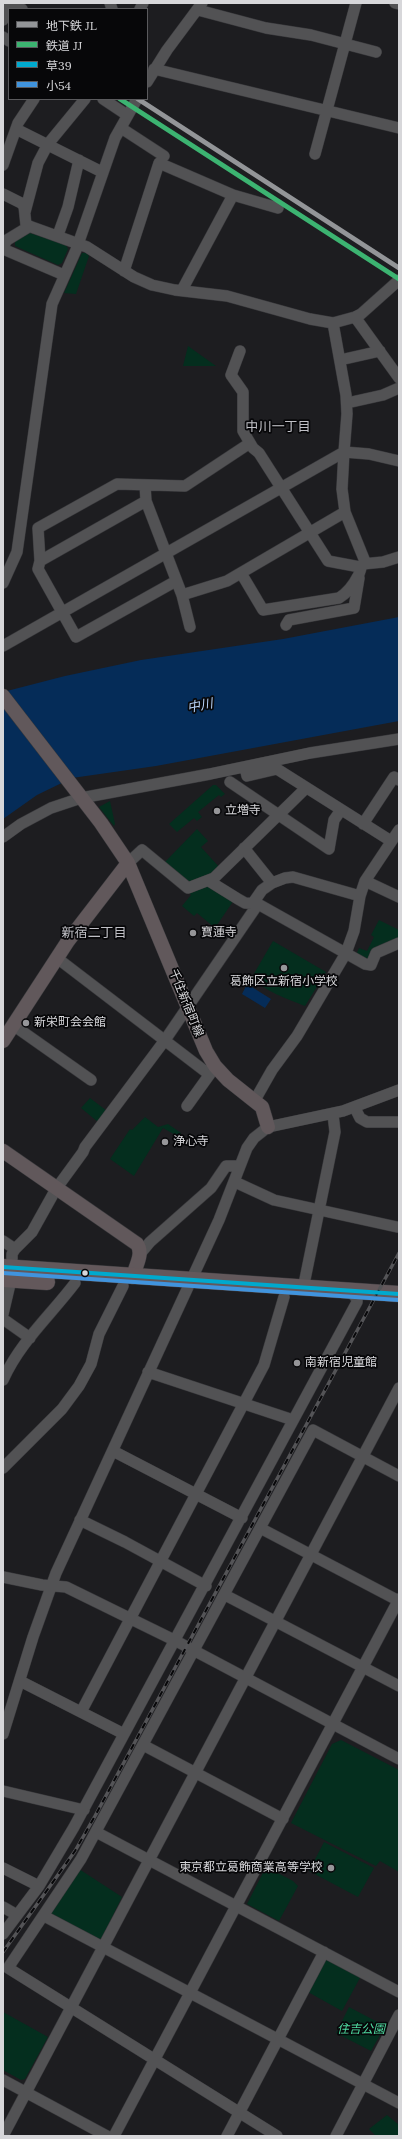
<!DOCTYPE html>
<html>
<head>
<meta charset="utf-8">
<style>
  body { margin:0 }
  #map { position:relative; width:402px; height:2139px; overflow:hidden; background:#1d1d20; font-family:Lora,"Noto Sans JP",serif }
  canvas { display:block }
  .frame { position:absolute; inset:0; border:4px solid #d7d7da; pointer-events:none }
  .legend { position:absolute; left:8px; top:8px; width:140px; height:92px; box-sizing:border-box; background:#070709; border:1px solid #5a5a5d; margin:0; padding:5px 7px; list-style:none; font-size:12px; color:#d7d7da }
  .legend li { display:flex; align-items:center; gap:8px; height:20px }
  .legend b { width:20px; border:1px solid #5a5a5d }
</style>
</head>
<body>
<div id="map">
<canvas width="402" height="2139"></canvas>
<div class="frame"></div>
<ul class="legend">
<li><b style="height:5px;background:#939598"></b>地下鉄 JL</li>
<li><b style="height:5px;background:#3cb371"></b>鉄道 JJ</li>
<li><b style="height:5px;background:#00a9ce"></b>草39</li>
<li><b style="height:5px;background:#4094de"></b>小54</li>
</ul>
</div>
<script>
const c = document.querySelector('canvas').getContext('2d');
c.lineJoin = 'round';
function paint(path, color) { c.fillStyle = color; c.fill(path, 'evenodd'); }
function strokePath(path, color, width, dash) { c.strokeStyle = color; c.lineWidth = width; c.lineCap = dash ? 'butt' : 'round'; c.setLineDash(dash || []); c.stroke(path); }
function write(font, color, halo, rows, align = 'center') {
  c.font = font + ' Lora,"Noto Sans JP",serif'; c.lineWidth = 3.5; c.setLineDash([]); c.textBaseline = 'middle'; c.strokeStyle = halo; c.fillStyle = color; for (const [text, x, y, turn = 0] of rows) {
    c.save(); c.translate(x, y); c.rotate((+turn || 0) * Math.PI / 180); c.textAlign = isNaN(turn) ? turn : align; if (halo) c.strokeText(text, 0, 0); c.fillText(text, 0, 0); c.restore();
  }
}
const green = new Path2D(`
  M30 233 66 245 68 249 62 263 58 265 15 246V241Z
  M82 253H86L89 256 76 294 64 293Z
  M188 346 216 366H183Z
  M213 785H216L225 794 221 797 219 795 198 812 202 817 197 821 194 818 177 832 169 824Z
  M110 801 115 824 114 826 99 807Z
  M197 829 208 841 201 847 220 868 214 874 187 885 164 863Z
  M209 883 234 900 215 928 197 913 194 916 182 906 191 895 188 891Z
  M379 920 399 930V939L365 960 356 955 359 948 367 951 374 937 371 935Z
  M273 941 326 972 305 1006C288 999 263 991 252 977Z
  M90 1098 107 1111 98 1122 81 1108Z
  M145 1117 158 1127 168 1124 181 1133 179 1137 163 1128 134 1176 110 1159 130 1129 132 1130Z
  M341 1740 399 1770V1872L380 1861 376 1866 291 1823 332 1744Z
  M324 1842 374 1868 358 1897 309 1871Z
  M266 1867 293 1881 298 1886 279 1921 247 1904Z
  M79 1869 122 1897 102 1938 97 1940 51 1915 50 1913Z
  M326 1958 361 1976 342 2011 308 1992Z
  M349 2007 385 2026 371 2051 336 2033Z
  M3 2012 48 2037 25 2079 21 2080 3 2070Z
  M387 2115 399 2125V2136H376L369 2129Z`);
const water = new Path2D(`
  M399 617V721L156 766 72 778 37 795 3 819V692L65 676 141 660 283 639Z
  M247 984 271 999 265 1008 242 994Z`);
const minor = new Path2D(`
  M110 3 112 9
  M395 3 399 4
  M3 4 22 9
  M140 9 143 3
  M198 10 266 28 311 35 376 52
  M3 20 9 9
  M3 37 9 41
  M154 69 399 128
  M147 82 167 50 202 3
  M103 99 127 115
  M121 128 164 156
  M16 129 102 172
  M315 154 356 3
  M3 165 18 123 34 99
  M3 194 21 203 24 206 26 225 87 247 134 277 152 285 175 290 227 296 310 319 333 323
  M25 212 38 163 48 144 85 99
  M58 235 68 207 79 160
  M3 247 7 240 30 226
  M3 249 64 275
  M124 271 159 163 233 195 278 208
  M399 280 361 314 355 317 333 323 346 395 347 414 344 452 369 454 399 461
  M182 290 233 195
  M355 317 399 378
  M240 351 231 375 243 392V431L253 448 259 453 328 561 360 567
  M340 360 380 351
  M347 403 383 395 399 388
  M344 452 342 489 345 512 366 564
  M145 485 146 501 182 595 190 627
  M40 561 146 501
  M241 573 263 610 339 598C347 593 354 584 358 576 361 571 360 568 363 564L383 562 399 557
  M176 581 76 637 38 569 40 561 38 528 117 484 185 486 250 443
  M3 583 17 552 52 304 76 250 115 138 137 99
  M182 595 227 581 345 512
  M286 625 289 620 354 608 359 578
  M3 646 344 452
  M245 767 247 776 277 769 391 841
  M230 782 329 849 334 820 341 810
  M363 824 394 777 399 780
  M3 837 21 824 51 808 81 798 210 774 310 753 399 739
  M244 848 272 883 262 890 253 903
  M128 863 142 850 188 888 214 878 306 788
  M209 881 238 899 245 903 258 904 365 964 371 965 376 953 399 943
  M365 881 399 897
  M272 883 285 878 293 877 360 896
  M57 958 206 1072 215 1066
  M13 1025 91 1080
  M255 1100 272 1070 297 1036 346 953 354 931 360 896 365 881 399 830
  M187 1106 215 1067
  M355 1108 360 1118 367 1122H399
  M235 1182 274 1200 397 1227
  M3 1241 15 1249 12 1254V1268
  M15 1249 32 1232 56 1189 83 1152 85 1147 165 1040 258 904
  M140 1254 150 1242 211 1188 226 1166H239
  M303 1289 335 1132 333 1114
  M3 1314 11 1280
  M3 1319 30 1338
  M148 1372 293 1420
  M3 1380C20 1342 50 1316 75 1283
  M113 1451 242 1518
  M3 1468 62 1409 79 1386 91 1364 99 1334 123 1286
  M80 1520 125 1542 206 1586
  M260 1528 399 1601
  M3 1577 42 1585 66 1587 176 1641 399 1759
  M225 1595 399 1686
  M20 1681 124 1734
  M81 1712 264 1365 284 1297
  M3 1734 33 1637 56 1573 219 1220 247 1148 254 1138 268 1127 343 1111 399 1090
  M143 1745 283 1819
  M3 1791 84 1810
  M96 1832 399 1992
  M3 1868 39 1886
  M3 1907 17 1915
  M44 1916 399 2103
  M3 1934 39 1886 74 1827 357 1302V1299L351 1292
  M3 2080 107 2136
  M3 2136 399 1388
  M114 2136 399 1599
  M227 2136 324 1952
  M277 2136 8 1968 81 1859 313 1430 399 1476
  M336 2136 399 2015`);
const major = new Path2D(`
  M3 696 101 823 128 863 206 1051 215 1066 228 1080 262 1107 268 1127
  M3 1041 68 941 128 863
  M3 1151 137 1244C144 1254 135 1266 133 1277`);
const highway = new Path2D(`
  M3 1267 399 1294
  M3 1279 47 1282`);
const rail = new Path2D(`
  M3 1952 75 1851 95 1816 399 1253`);
const bus1 = new Path2D(`
  M3 1267 399 1294`);
const bus2 = new Path2D(`
  M3 1273 399 1300`);
const rail1 = new Path2D(`
  M120 99 399 279`);
const metro1 = new Path2D(`
  M138 99 399 268`);
const markers = [
  [217,811,4,"#969699"],
  [193,933,4,"#969699"],
  [284,968,4,"#969699"],
  [26,1023,4,"#969699"],
  [165,1142,4,"#969699"],
  [85,1273,3.5,"#d7d7da"],
  [297,1363,4,"#969699"],
  [331,1868,4,"#969699"]
];
const poiNames = [
  ["立増寺",225,811],
  ["寶蓮寺",201,933],
  ["葛飾区立新宿小学校",284,982,"center"],
  ["新栄町会会館",34,1023],
  ["浄心寺",173,1142],
  ["南新宿児童館",305,1363],
  ["東京都立葛飾商業高等学校",323,1868,"right"]
];
const streetNames = [
  ["千住新宿町線",186,1003,68]
];
const parkNames = [
  ["住吉公園",361,2030]
];
const neighbourhoodNames = [
  ["中川一丁目",278,427],
  ["新宿二丁目",94,933]
];
const waterNames = [
  ["中川",200,706,-11]
];
paint(green, '#042e1e');
paint(water, '#052c58');
strokePath(minor, '#39393c', 12);
strokePath(major, '#39393c', 15);
strokePath(highway, '#39393c', 17);
strokePath(minor, '#525254', 11);
strokePath(major, '#61585b', 14);
strokePath(highway, '#63585b', 16);
strokePath(rail, '#545457', 3.5);
strokePath(rail, '#070709', 2, [6]);
strokePath(bus1, '#00a9ce', 4);
strokePath(bus2, '#4094de', 4);
strokePath(rail1, '#3cb371', 5);
strokePath(metro1, '#939598', 5);
for (const [x, y, r, color] of markers) { const dot = new Path2D(); dot.arc(x, y, r, 0, 2 * Math.PI); c.fillStyle = color; c.fill(dot); strokePath(dot, '#070709', 1.5); }
write('12px', '#d7d7da', '#070709', poiNames, 'left');
write('12px', '#d7d7da', '#070709', streetNames);
write('italic 12px', '#4fdda2', '#070709', parkNames);
write('13px', '#c0c0c6', '#070709', neighbourhoodNames);
write('italic 13px', '#bad6fb', '#070709', waterNames);
</script>
</body>
</html>
